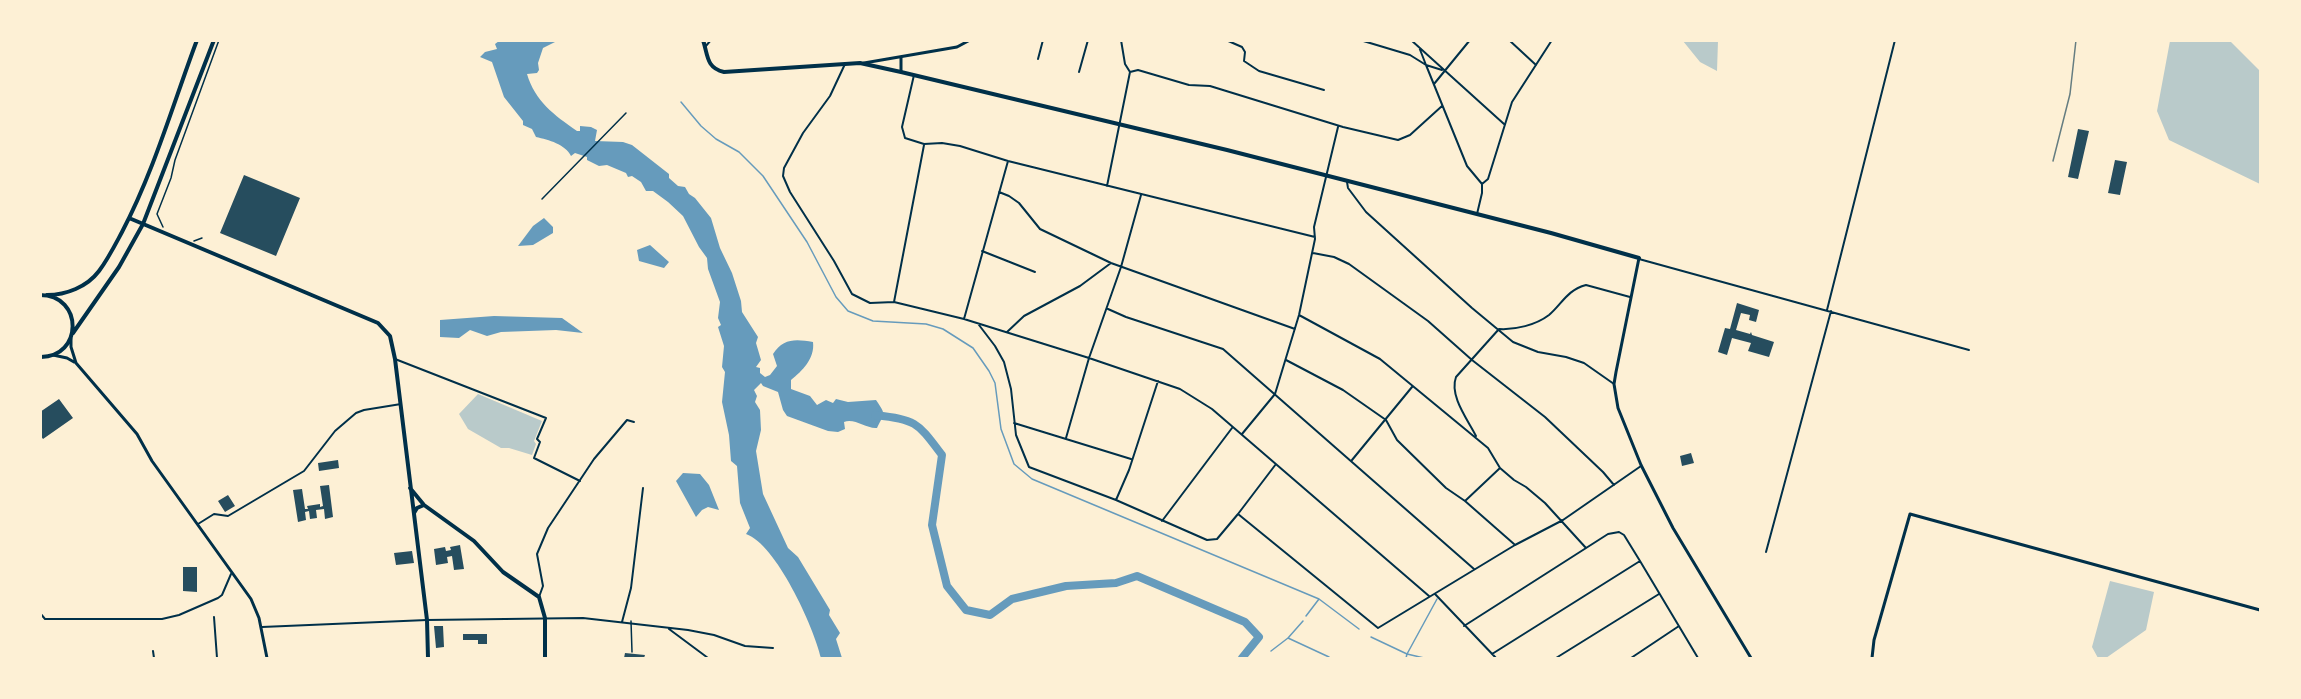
<!DOCTYPE html>
<html>
<head>
<meta charset="utf-8">
<style>
  body { margin:0 }
  #map { position:relative; width:2301px; height:699px; overflow:hidden; background:#fdf0d5; font-family:Lora,serif }
  canvas { display:block }
  .frame { position:absolute; inset:0; border:42px solid #fdf0d5; pointer-events:none }
</style>
</head>
<body>
<div id="map">
<canvas width="2301" height="699"></canvas>
<div class="frame"></div>
</div>
<script>
const c = document.querySelector('canvas').getContext('2d');
c.lineJoin = 'round';
function paint(path, color) { c.fillStyle = color; c.fill(path, 'evenodd'); }
function strokePath(path, color, width, dash) { c.strokeStyle = color; c.lineWidth = width; c.lineCap = dash ? 'butt' : 'round'; c.setLineDash(dash || []); c.stroke(path); }
const green = new Path2D(`
  M1678 41H1718L1717 71 1700 62 1683 41Z
  M2170 41H2230L2260 71V184L2169 140 2157 111Z
  M478 394 542 421 534 441 536 444 532 455 509 448H501L468 429 459 414Z
  M2110 581 2154 592 2146 630 2106 658H2098L2092 647Z`);
const water = new Path2D(`
  M499 41H557L543 48 538 63 539 70 537 73 527 74C535 101 554 115 577 131H580V126L591 127 597 130 595 141 623 142 632 145 669 174V178L678 186 685 187 689 194 695 198 711 218 720 248 732 273 741 301 742 312 758 337 756 343 761 360 756 367 760 368V373L765 377 770 375 777 366 773 354C783 338 796 339 813 342 815 359 802 371 791 380V389L810 396 817 405 826 400 833 403 836 399 848 402 876 400C887 416 884 413 877 428 866 429 855 418 844 422L845 429 838 432 828 431 787 416 783 410 778 392 763 386 761 383 754 390 757 396 755 402 760 410 761 430 756 451 763 494 788 548 798 557 830 610 829 615 840 633 836 639 842 658H821C814 627 776 544 746 534L750 528 740 503 737 466 731 461 729 435 722 402 725 372 722 367 724 346 718 327 721 325 718 318 720 302 708 269 707 258 699 247 683 216 668 202 653 191H646L641 182 632 176 628 177 626 173 607 165 599 166 587 160V157L575 153 571 156C565 144 549 140 536 137L532 129 523 125V121L504 97 492 62 480 57 485 52 497 49 495 44Z
  M544 218 553 227V233L533 245 518 246 533 226Z
  M650 245 669 262 664 268 639 261 637 250Z
  M494 316 562 318 583 333 556 330 501 332 487 336 470 330 459 338 440 337V320Z
  M683 473 700 474 709 485 719 510 708 507 702 510 696 517 676 481Z`);
const stream = new Path2D(`
  M681 102 701 126 716 139 739 152 763 176 807 242 836 297 848 311 873 321 926 324 943 329 973 348 989 371 995 383 1001 429 1014 464 1032 479 1319 599
  M1306 616 1319 599 1359 629
  M1371 637 1407 654 1406 658
  M1288 638 1303 621
  M1271 651 1288 638 1329 657
  M1424 658 1407 654 1437 599`);
const river = new Path2D(`
  M875 415C917 420 917 422 942 455L932 525 947 586 966 610 990 615 1012 599 1066 586 1116 583 1137 576 1245 622 1259 637 1242 658`);
const building = new Path2D(`
  M2078 129 2089 131 2078 179 2068 177Z
  M2115 160 2127 162 2120 195 2108 193Z
  M244 175 300 198 276 256 220 233Z
  M1737 303 1759 310 1756 322 1749 320 1750 315 1741 313 1736 330 1750 334 1751 332 1752 335 1774 342 1769 357 1748 351 1751 343 1732 338 1727 355 1718 352 1725 328 1730 329Z
  M59 399 73 418 43 439 40 435V412Z
  M1691 453 1694 463 1682 466 1680 456Z
  M338 460 339 468 319 471 318 463Z
  M329 485 333 517 325 519 324 509 316 510 317 518 310 519 309 511 305 512 306 520 298 522 293 490 302 489 305 509H308L307 506 320 504V507L323 506 320 486Z
  M228 495 235 506 225 512 218 501Z
  M460 545 464 569 454 570 452 556 447 557 448 563 436 565 434 549 445 547 446 551 451 550 450 547Z
  M412 551 414 563 396 565 394 553Z
  M183 567H197V592L183 591Z
  M434 626H443L444 647 436 648Z
  M463 634H487V644H478V640H463Z
  M625 653 645 655 644 658H624Z`);
const path = new Path2D(`
  M163 227 157 214 171 178 175 160 219 40
  M194 241 202 238`);
const service = new Path2D(`
  M631 621 632 652`);
const pedestrian = new Path2D(`
  M542 199 626 113`);
const minor = new Path2D(`
  M1226 40 1242 47 1245 52 1244 61 1259 71 1324 90
  M1360 40 1410 55 1426 65 1467 166 1482 184
  M1411 40 1504 124
  M1509 40 1536 65
  M705 47 711 40
  M1419 47 1426 65 1442 70
  M1038 59 1043 40
  M845 64 830 96 803 133 784 168 783 176 790 192 834 261 852 294 870 303 894 302 964 319 1089 358 1180 389 1212 409 1429 596
  M1079 72 1088 40
  M1130 72 1138 70 1189 85 1210 86 1343 127 1398 140 1410 135 1442 106
  M914 75 902 127 905 138 924 144 942 143 960 146 1008 161 1315 237
  M1434 84 1470 40
  M1347 182 1348 188 1366 212 1472 308 1513 342 1538 352 1566 357 1584 363 1614 384
  M1107 186 1130 72 1125 64 1121 40
  M999 192 1009 196 1019 203 1040 229 1111 263 1295 329
  M1477 214 1482 193V184L1488 179 1512 102 1552 40
  M982 251 1035 272
  M1313 253 1334 257 1349 264 1428 321 1472 360 1545 417 1603 472 1614 485
  M1639 259 1969 350
  M894 302 924 145
  M1108 309 1126 317 1223 349 1474 569
  M1827 310 1895 40
  M1299 315 1380 359 1488 448 1500 468 1514 480 1526 487 1545 503 1586 548
  M964 319 1008 161
  M979 325 995 346 1004 362 1011 389 1016 435 1029 467 1116 500 1207 540 1217 539 1238 514 1378 628 1515 545 1563 520 1641 466
  M1007 332 1024 316 1080 286 1111 263
  M395 359 546 418 537 439 540 442 534 458 580 481
  M1286 360 1343 390 1386 420 1397 440 1446 488 1465 501 1514 544
  M1014 423 1131 459
  M1242 434 1275 394 1299 315 1315 239 1314 227 1338 127
  M1476 436C1468 420 1449 396 1456 377L1499 329C1515 330 1536 325 1549 315 1562 304 1567 290 1586 285L1630 297
  M1066 438 1089 358 1121 267 1141 195
  M1352 460 1412 387
  M1116 500 1129 470 1158 381
  M1465 501 1500 468
  M1238 514 1276 464
  M1162 521 1232 428
  M198 524 214 514 228 516 304 471 335 431 356 413 364 410 401 404
  M1766 552 1831 311
  M1435 594 1496 658
  M539 597 543 586 537 554 548 528 594 459 627 420 634 422
  M40 613 45 619H162L179 615 218 598 222 595 231 574
  M214 617 217 658
  M622 622 631 588 643 488
  M1464 626 1608 534 1619 532 1624 535 1640 561 1698 658
  M262 627 427 620 583 618 688 630 714 635 745 646 773 648
  M669 629 708 658
  M153 651 154 658
  M1492 654 1640 561
  M1556 658 1659 594
  M1631 658 1679 626`);
const tertiary = new Path2D(`
  M901 57V72
  M864 63 957 47 970 40
  M1639 258 1616 372 1614 384 1618 408 1641 465 1673 528 1751 658
  M71 339V347L76 363 137 434 152 461 251 599 259 618 267 658
  M53 355 67 358 74 362
  M1872 658 1874 640 1910 514 2260 610`);
const secondary = new Path2D(`
  M703 40C708 55 706 68 724 72L860 63 901 72 1227 150 1551 233 1639 258`);
const primary = new Path2D(`
  M129 218 378 323 390 336 395 359 427 620 428 658
  M40 295C84 295 83 358 40 357
  M47 295C66 295 87 287 99 271 108 259 115 245 122 232 154 171 173 104 197 40
  M73 333 119 267 143 224 214 40
  M410 488 424 505 474 541 503 572 539 597 545 618V658
  M414 513 417 508 424 505`);
const rail = new Path2D(`
  M2053 161 2070 94 2076 40`);
paint(green, '#b9caca');
paint(water, '#669bbc');
strokePath(stream, '#669bbc', 1.5);
strokePath(river, '#669bbc', 8);
paint(building, '#264d5e');
strokePath(path, '#003049', 1.5);
strokePath(service, '#003049', 1.5);
strokePath(pedestrian, '#003049', 1.5);
strokePath(minor, '#003049', 2);
strokePath(tertiary, '#003049', 3);
strokePath(secondary, '#003049', 4);
strokePath(primary, '#003049', 4);
strokePath(rail, '#657d81', 1.5);
</script>
</body>
</html>
